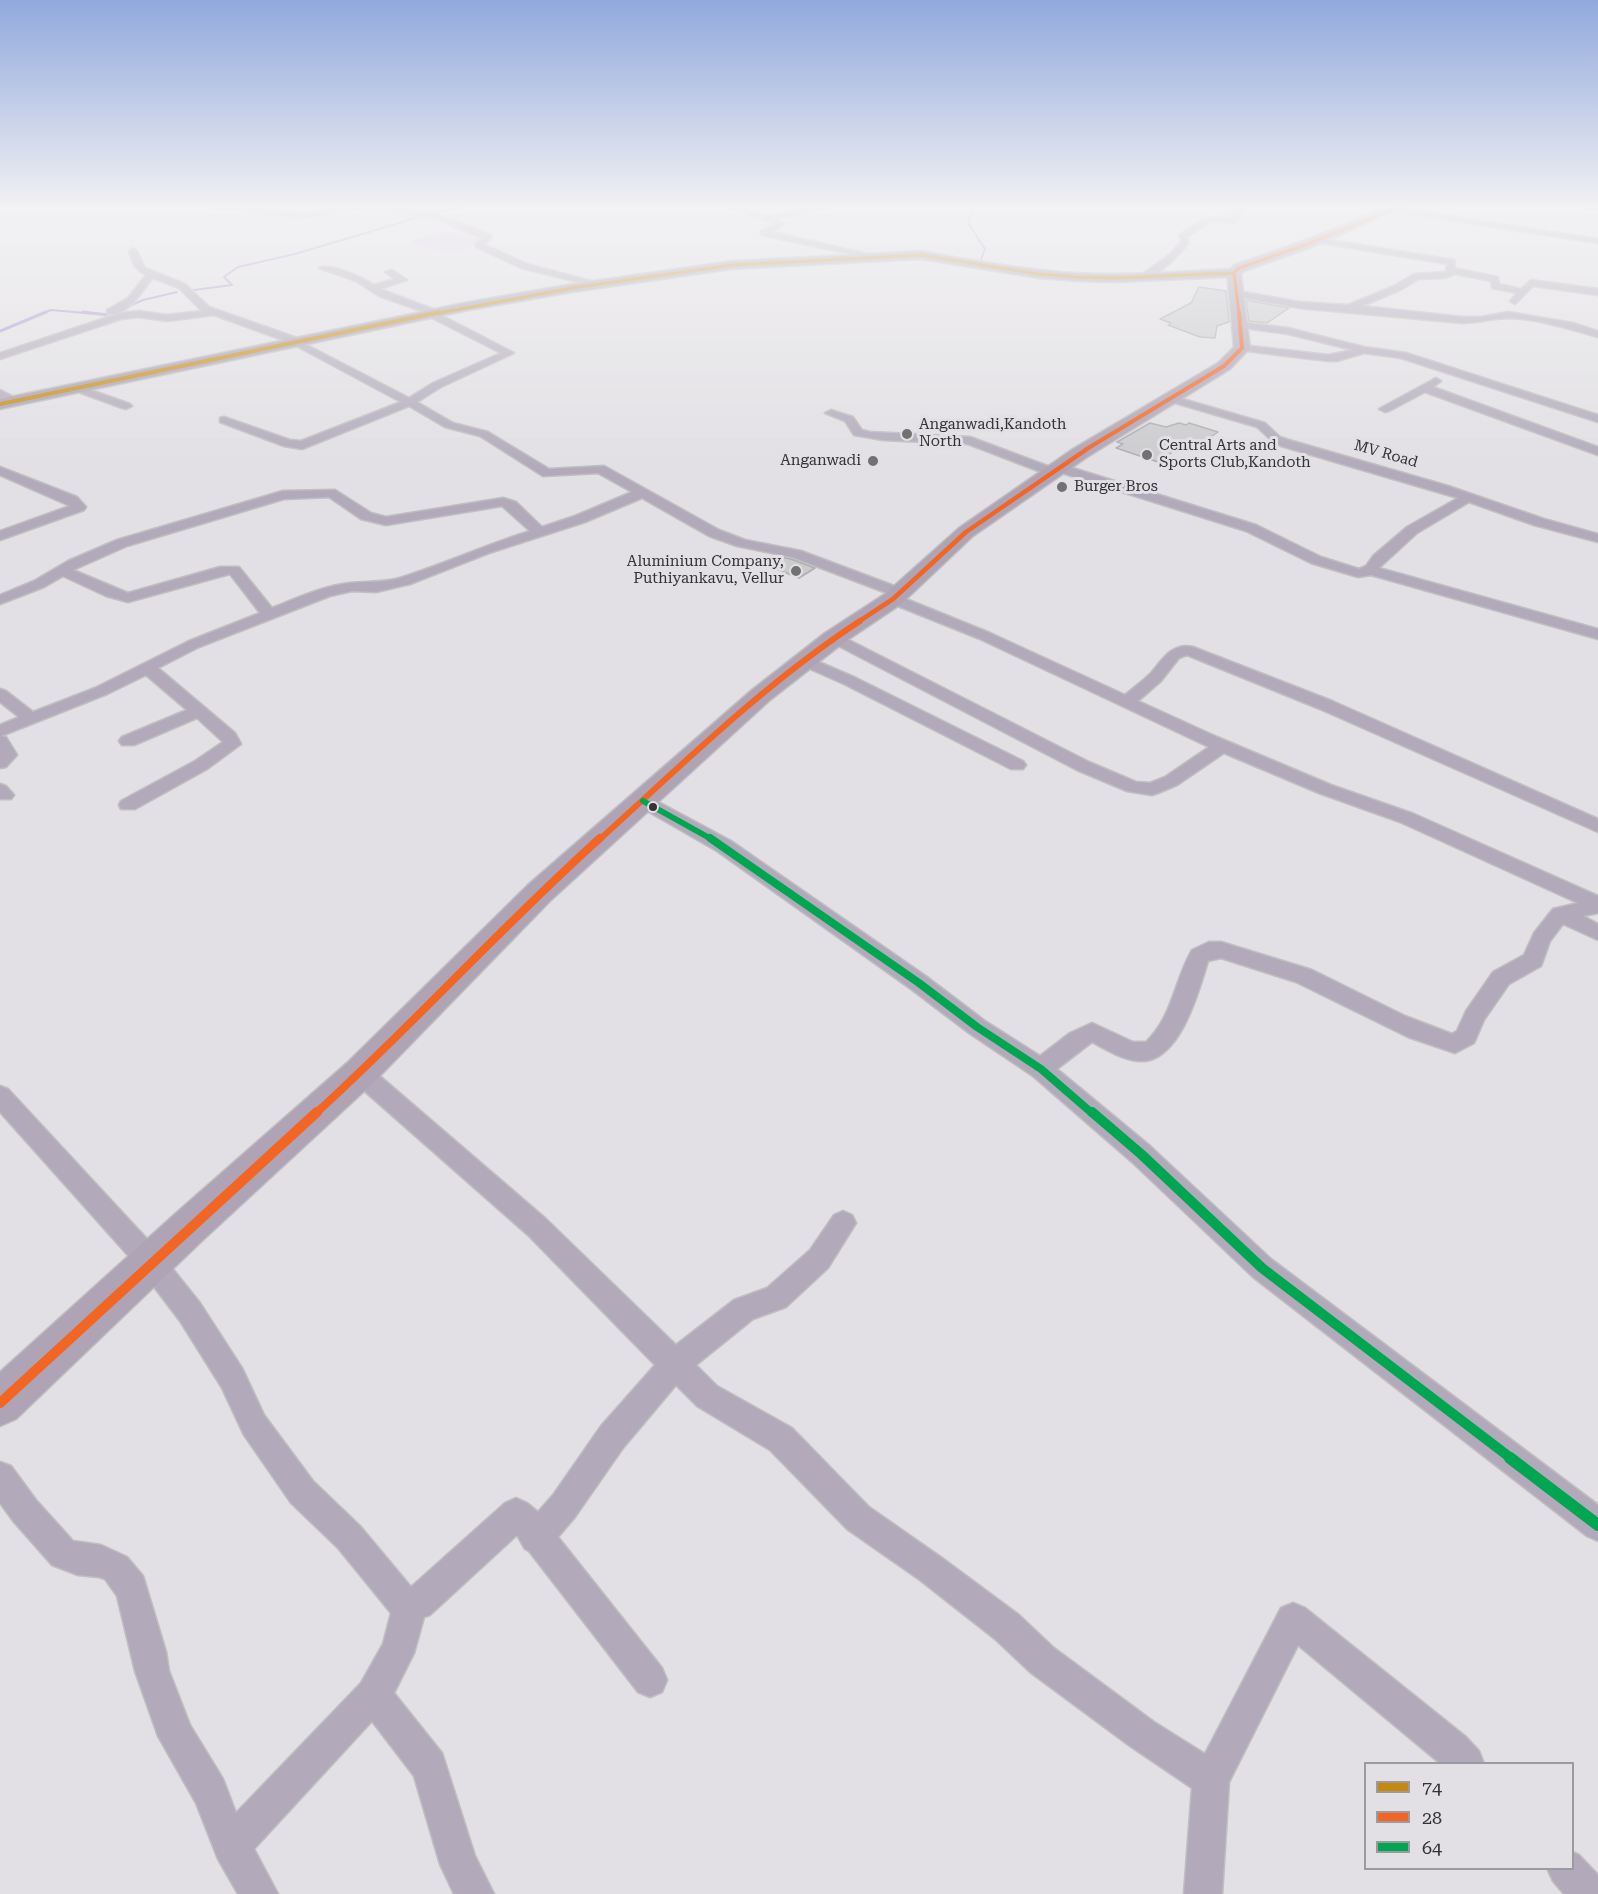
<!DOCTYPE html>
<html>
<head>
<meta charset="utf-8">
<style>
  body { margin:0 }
  #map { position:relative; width:1598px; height:1894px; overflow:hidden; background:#e2e0e4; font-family:"Roboto Serif",serif }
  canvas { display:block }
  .legend { position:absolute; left:1364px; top:1762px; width:210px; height:108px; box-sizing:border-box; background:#e2dfe5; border:2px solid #9c9a9f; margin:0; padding:8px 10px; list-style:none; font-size:18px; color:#343335 }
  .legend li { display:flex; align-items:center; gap:12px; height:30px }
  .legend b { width:30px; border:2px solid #9c9a9f }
</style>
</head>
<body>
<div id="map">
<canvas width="1598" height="1894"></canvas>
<ul class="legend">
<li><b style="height:8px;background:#c6890d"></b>74</li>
<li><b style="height:8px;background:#f26522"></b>28</li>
<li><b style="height:8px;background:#00a651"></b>64</li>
</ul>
</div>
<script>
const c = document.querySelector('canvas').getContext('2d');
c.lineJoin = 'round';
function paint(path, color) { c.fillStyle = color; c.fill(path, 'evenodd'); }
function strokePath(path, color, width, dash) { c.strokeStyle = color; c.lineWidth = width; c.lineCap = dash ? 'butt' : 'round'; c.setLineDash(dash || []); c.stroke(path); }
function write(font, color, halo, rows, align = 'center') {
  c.font = font + ' "Roboto Serif",serif'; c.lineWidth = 6; c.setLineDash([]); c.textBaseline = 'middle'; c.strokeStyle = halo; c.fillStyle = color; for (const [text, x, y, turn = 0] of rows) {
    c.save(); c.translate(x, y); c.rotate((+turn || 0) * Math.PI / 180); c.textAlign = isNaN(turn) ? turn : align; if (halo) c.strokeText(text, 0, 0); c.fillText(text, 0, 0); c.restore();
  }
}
const green = new Path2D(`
  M443 231 469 233 478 239V242L467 247 469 251C452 253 426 250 410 242Z`);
const streamFar1 = new Path2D(`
  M973 205 968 223 985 249 981 259
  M433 213 470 205
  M232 285 224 277 238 267 295 254 426 215
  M194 290 232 285
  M42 314 51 310 96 314
  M111 314 143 300 177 292`);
const stream = new Path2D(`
  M83 312 108 315 115 312
  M0 331 46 312`);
const building = new Path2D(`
  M1199 287 1226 291 1229 322 1217 326 1215 338 1200 337 1168 325 1171 323 1160 319 1191 303Z
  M1246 300 1289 308 1267 323 1249 321Z
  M1150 423 1166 427 1179 423 1186 425 1189 423 1218 432 1200 444 1192 443 1178 452 1174 451 1158 462 1116 448 1123 444 1117 442Z
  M773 555 791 559 815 568 799 578 761 563Z`);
const street = new Path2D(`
  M197 205H218L306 214 351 205 398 208 441 215 491 235V239L484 244 527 264 602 284 598 287 521 268 476 247V243L482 238 436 219 398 212 351 209 306 218Z
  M726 205C741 204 752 215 766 215 787 216 809 205 831 205L828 207 774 219 785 224 772 232 882 257 878 260 761 235V231L775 224Z
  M1239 205H1247L1234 223 1211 221 1186 238 1189 242C1180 254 1156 280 1141 279V275L1169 255 1181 242 1179 235 1206 217 1229 218Z
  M1584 205H1598V209L1585 207Z
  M1393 207 1598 239V243L1390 211 1389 209Z
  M1317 238 1455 260 1454 268 1498 277 1499 284 1521 289 1531 280 1598 289V295L1533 286 1515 304 1510 301 1517 293 1492 288 1491 281 1455 274 1446 278 1419 279 1400 290 1362 306 1462 317H1482L1508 312 1573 323 1598 331V337C1569 329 1539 319 1509 318 1495 318 1478 323 1462 323L1299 308 1235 296 1233 294 1238 291 1299 302 1348 305 1394 286 1414 274 1446 272 1447 264 1314 242V238Z
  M133 248 137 251 145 268 185 284 209 307 303 340V343L409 398 433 383 501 353 428 316 427 313 379 296 356 281 319 268C329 262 364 278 374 285L395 279 385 272 392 270 407 280 380 289 438 311 439 314 514 353 441 387 417 402 453 423 488 432 549 469 604 466 719 530 745 540 801 551 905 590 907 593 901 597 990 633 1125 695C1133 688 1143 681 1151 673 1162 660 1172 642 1193 647L1332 701 1598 819V832L1320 709 1187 655 1179 658 1161 681 1138 701 1217 737 1331 785 1414 814 1598 896V913L1583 916 1598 924V940L1563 924 1550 941 1541 966 1509 984 1484 1020 1474 1043 1455 1053 1408 1037 1296 982 1221 958 1208 961C1199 990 1180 1064 1139 1061 1123 1060 1107 1050 1092 1042L1057 1069 1150 1146 1271 1259 1598 1505V1541L1587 1536 1253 1277 1132 1162 1033 1076 969 1033 911 989 717 851 637 805 634 801 637 797H649L731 841 927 977 985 1021 1040 1056 1070 1033 1092 1023 1133 1042H1146C1173 1016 1174 981 1192 950L1209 942H1221L1312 970 1405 1016 1452 1034 1457 1031 1466 1011 1493 972 1524 955 1534 933 1553 909 1578 903 1400 822 1319 793 1224 753 1177 785 1158 793 1152 795 1127 791 1077 770 829 641 826 638 829 635H839L1089 762 1136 782 1150 783 1165 777 1209 747 980 639 888 602 886 599 892 595 792 557 737 546 709 536 642 498 585 522 489 553 410 584 376 592 352 591 330 596 199 647 158 668 235 733 241 744 207 769 135 809H121L119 805 121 801 195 761 223 742 197 718 134 745H122L119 741 122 737 187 710 146 675 107 694 1 736 6 737 17 755 6 767 0 768V725L19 717 0 702V689L6 691 33 712 95 688 189 641 260 613 230 574 128 602 106 596 63 576 44 587 0 604V595L34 581 68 561 117 540 283 491 335 490 371 513 386 517 503 498 516 502 542 527 575 516 632 492 598 473 543 476 480 436 445 427 409 406 302 449 284 446 220 422V418L224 417 290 440 301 441 401 402 291 343 214 315 167 321 139 317 121 319 0 359V353L120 313 139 311 167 315 202 311 179 288 153 278C140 292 130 316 107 314V310L128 298 146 275C135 270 132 262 129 251ZM329 497 361 519 386 525 502 506 530 531C486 545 444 564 400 578 383 583 368 581 350 583 323 586 297 598 272 608L239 567H220L128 593 73 570 127 546 284 499Z
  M1240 322 1288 328 1364 347 1406 353 1598 415V422L1401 358 1364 353 1337 361H1328L1238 350 1237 348 1242 345 1328 355 1353 350 1288 334 1237 327V323Z
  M1436 378 1441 381 1433 387 1598 447V455L1425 392 1389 411 1385 412 1379 409Z
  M77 385 130 404 132 406 126 409 122 408 73 390 72 388Z
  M0 390 18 399 20 401 14 404 0 398Z
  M1169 395 1265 423 1280 437 1289 440 1448 486 1544 519 1598 534V542L1534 525 1469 502 1417 533 1379 568 1598 629V639L1371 575 1358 577 1311 563 1246 531 1059 472 1053 476 1049 475 968 444 883 440 854 435 845 421 825 413 831 410 853 417 862 430 870 432 970 437 1053 468 1059 464 1063 465 1256 525 1321 557 1359 569 1366 566 1373 556 1407 527 1458 498 1281 446 1272 441 1257 427 1165 400 1163 398Z
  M0 467 77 497 86 507 84 510 0 540V531L70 506 0 475Z
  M805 656 856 678 1023 761 1026 765 1023 769H1011L844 684 799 664 797 661 799 658Z
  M0 784 6 786 14 795 11 799H0Z
  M360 1064 368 1066 546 1219 676 1345 734 1300 767 1288 810 1250 834 1215 843 1211 852 1215 856 1223 828 1268 786 1307 753 1319 696 1365 717 1386 792 1428 869 1507 942 1558 1019 1615 1054 1648 1154 1722 1205 1754 1281 1608 1293 1603 1305 1608 1466 1737 1479 1751 1484 1764H1441L1298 1645 1229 1782 1222 1894H1184L1192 1788 1130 1746 1030 1672 995 1639 920 1580 847 1529 770 1450 697 1406 676 1385 623 1448 575 1517 558 1537 662 1668 667 1680 662 1692 650 1697 638 1692 529 1551 525 1549 517 1535 430 1615 424 1617 414 1653 394 1693 442 1753 475 1856 494 1894H454L440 1864 414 1776 372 1721 254 1849 278 1894H238L218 1859 196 1803 158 1736 135 1671 117 1596 105 1579 99 1577 78 1575 52 1565 14 1522 0 1503V1462L11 1466 36 1500 73 1541 101 1545 127 1557 143 1576 166 1652 169 1671 190 1725 223 1779 236 1813 361 1683 383 1644 391 1613 338 1548 291 1503 244 1435 222 1388 180 1321 142 1271 0 1112V1086L8 1089 160 1253 200 1303 242 1368 264 1415 313 1481 360 1526 411 1587 505 1503 516 1498 527 1503 538 1512 553 1495 601 1426 655 1365 528 1235 352 1080 348 1073 352 1066Z
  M1572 1852 1579 1855 1598 1875V1894H1564L1553 1881 1547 1868H1572Z`);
const secondary = new Path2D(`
  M921 251C973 260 1024 270 1077 273 1129 276 1182 271 1234 269L1240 273 1234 277 1115 282 1077 281 1038 278 921 259 732 269 572 292 469 310 0 409V399L469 302 572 284 732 261Z`);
const highway = new Path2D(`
  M1394 205H1409L1310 248 1244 271 1241 274 1250 348 1230 369 1087 457 973 536 901 604 843 643 770 700 550 901 373 1083 204 1239 16 1419 0 1426V1372L176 1213 347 1063 528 885 752 690 825 633 885 594 959 528 1073 449 1218 363 1234 347 1227 273 1234 265 1300 242Z`);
const bus1Far1 = new Path2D(`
  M433 314 572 288 732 265 921 255 1038 274 1077 277 1115 278 1234 273`);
const bus1 = new Path2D(`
  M0 404 440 312`);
const bus2Far5 = new Path2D(`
  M1239 314 1234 273 1239 268 1305 245 1403 205`);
const bus2Far4 = new Path2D(`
  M1085 450 1224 366 1242 348 1239 312`);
const bus2Far3 = new Path2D(`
  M858 622 893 599 966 532 1087 449`);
const bus2Far2 = new Path2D(`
  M599 840C683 764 765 683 860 621`);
const bus2Far1 = new Path2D(`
  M315 1114C413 1025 502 926 600 838`);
const bus2 = new Path2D(`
  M0 1403 317 1112`);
const bus3Far3 = new Path2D(`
  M643 801 713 840`);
const bus3Far2 = new Path2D(`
  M710 838 919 983 977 1027 1041 1069 1093 1114`);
const bus3Far1 = new Path2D(`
  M1092 1112 1141 1154 1262 1268 1512 1459`);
const bus3 = new Path2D(`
  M1510 1458 1598 1525`);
const markers = [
  [907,434,6,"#717072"],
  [1147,455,6,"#717072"],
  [873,461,6,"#717072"],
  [1062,487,6,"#717072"],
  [796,571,6,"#717072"],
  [653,807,5,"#343335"]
];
const farPoinames = [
  ["Anganwadi,Kandoth",919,425],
  ["North",919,442],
  ["Central Arts and",1159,446],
  ["Sports Club,Kandoth",1159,463],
  ["Anganwadi",861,461,"right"],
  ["Burger Bros",1074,487],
  ["Aluminium Company,",784,562,"right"],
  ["Puthiyankavu, Vellur",784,579,"right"]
];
const farStreetnames = [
  ["MV Road",1386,454,16]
];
paint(green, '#ded3ed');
strokePath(streamFar1, '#b098cd', 2);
strokePath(stream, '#b098cd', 3);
paint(building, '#cbcacc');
strokePath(building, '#aeadaf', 1.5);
strokePath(street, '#bfbec0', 3);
strokePath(secondary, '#bfbec0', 3);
strokePath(highway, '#bfbec0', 3);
paint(street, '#b2aaba');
paint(secondary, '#a89fb2');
paint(highway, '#aea4b6');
strokePath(bus1Far1, '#c6890d', 3);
strokePath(bus1, '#c6890d', 4);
strokePath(bus2Far5, '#f26522', 3);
strokePath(bus2Far4, '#f26522', 4);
strokePath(bus2Far3, '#f26522', 4.5);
strokePath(bus2Far2, '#f26522', 6);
strokePath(bus2Far1, '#f26522', 8);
strokePath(bus2, '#f26522', 10);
strokePath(bus3Far3, '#00a651', 6);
strokePath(bus3Far2, '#00a651', 8);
strokePath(bus3Far1, '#00a651', 10);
strokePath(bus3, '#00a651', 12);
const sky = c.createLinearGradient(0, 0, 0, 470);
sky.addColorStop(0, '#91a9dd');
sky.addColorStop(0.44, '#f2f1f3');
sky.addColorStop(1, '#f2f1f300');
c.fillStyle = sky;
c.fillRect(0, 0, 1598, 470);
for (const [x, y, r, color] of markers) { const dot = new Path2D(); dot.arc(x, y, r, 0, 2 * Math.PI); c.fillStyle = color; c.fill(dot); strokePath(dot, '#e2dfe5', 2); }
write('15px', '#343335', '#e2dfe5', farPoinames, 'left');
write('15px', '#343335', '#e2dfe5', farStreetnames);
</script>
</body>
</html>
